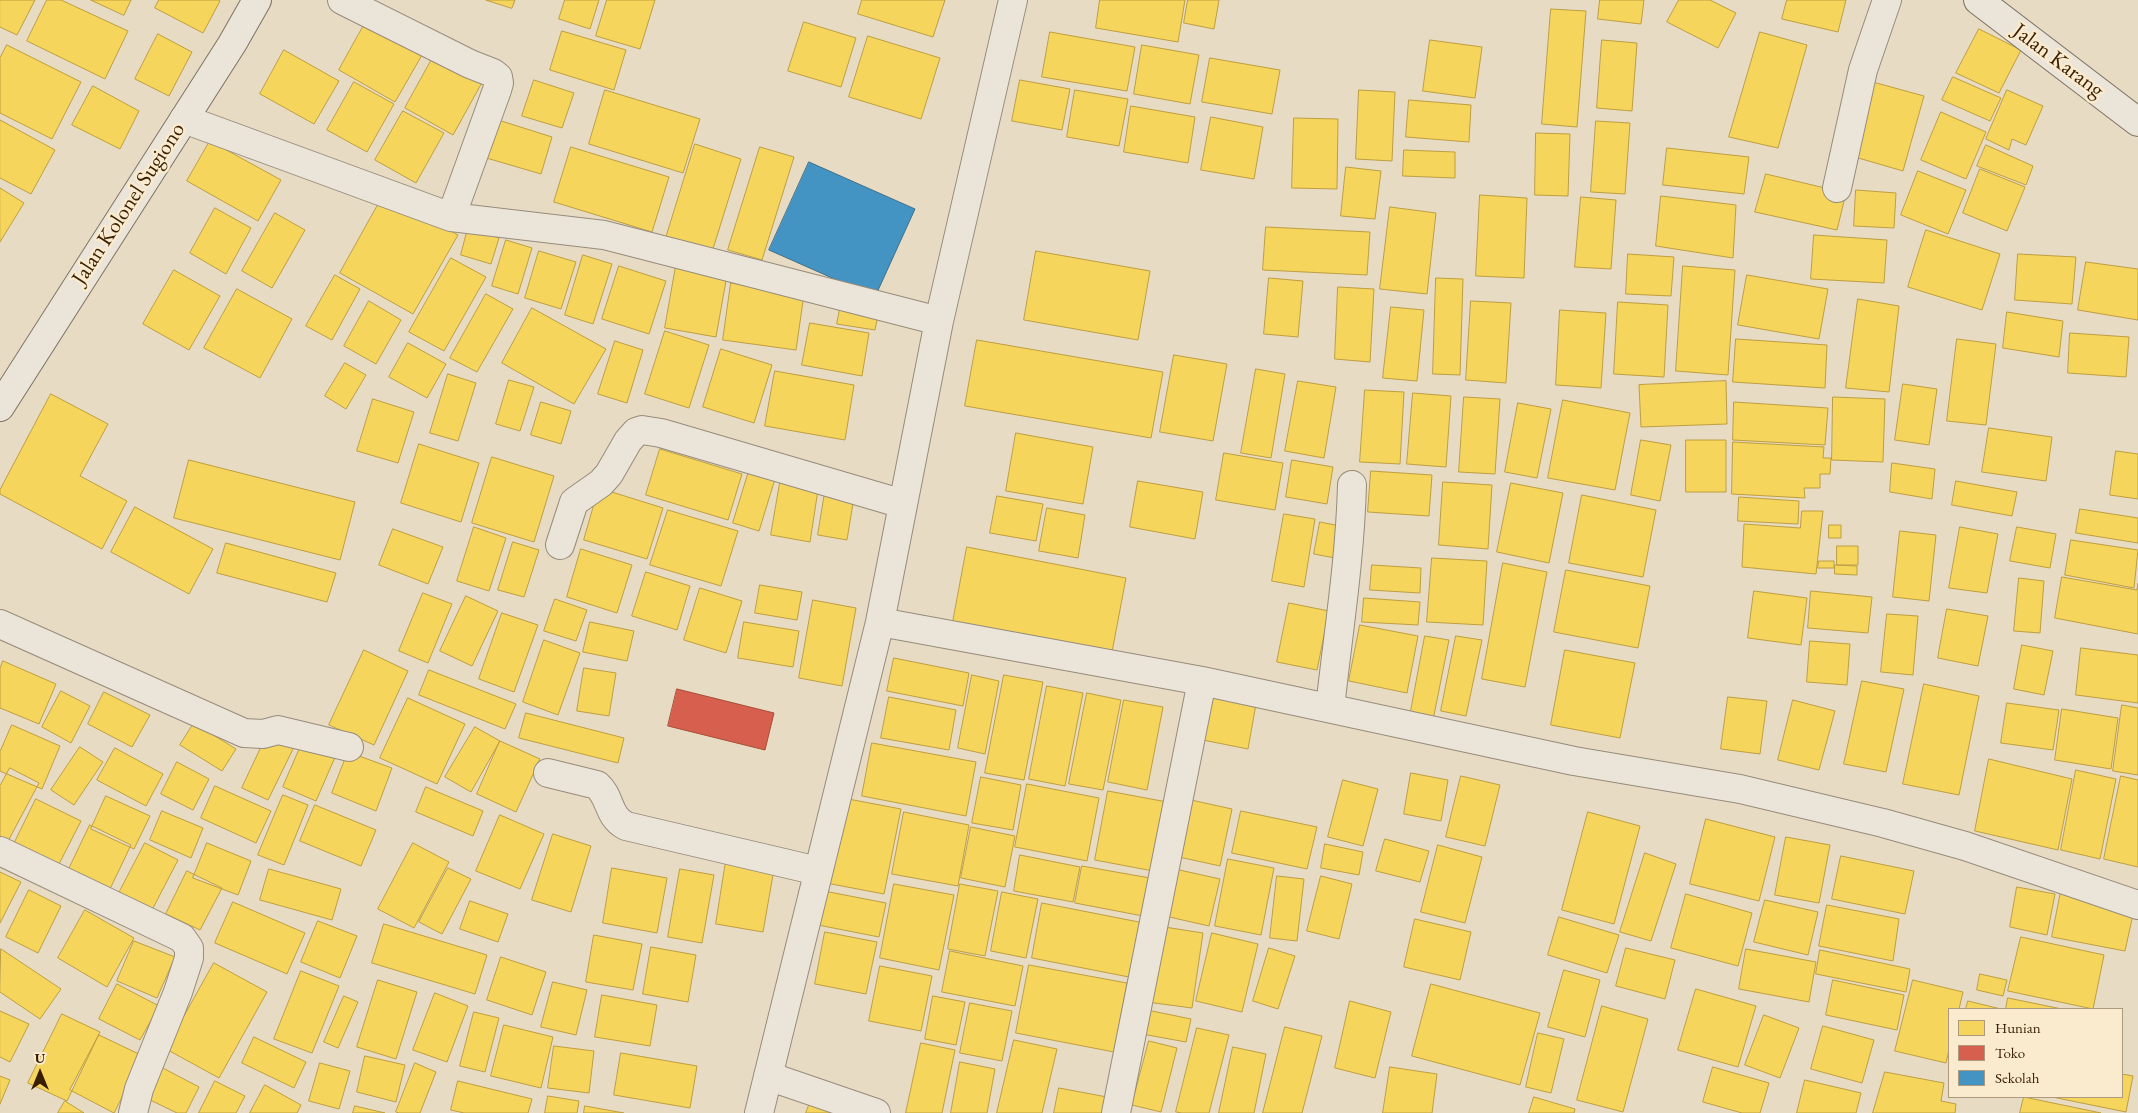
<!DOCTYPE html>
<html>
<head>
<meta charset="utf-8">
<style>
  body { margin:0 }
  #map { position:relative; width:2138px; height:1113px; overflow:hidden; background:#e8dbc3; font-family:"EB Garamond",serif }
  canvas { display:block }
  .legend { position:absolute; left:1948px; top:1008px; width:175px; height:90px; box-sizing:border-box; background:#faeace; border:1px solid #ad997c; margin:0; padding:6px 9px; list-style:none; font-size:15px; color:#391f00 }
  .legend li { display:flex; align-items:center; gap:10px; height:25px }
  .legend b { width:25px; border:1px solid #ad997c }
  .north { position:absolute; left:15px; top:1048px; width:50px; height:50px; -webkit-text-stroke:4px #faeace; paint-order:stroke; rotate:0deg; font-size:14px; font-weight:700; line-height:20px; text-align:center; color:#391f00 }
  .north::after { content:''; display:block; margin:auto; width:18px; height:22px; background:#391f00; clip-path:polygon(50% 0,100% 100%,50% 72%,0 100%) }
</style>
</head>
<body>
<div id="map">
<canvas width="2138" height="1113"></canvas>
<ul class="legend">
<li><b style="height:14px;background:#f6d55c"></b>Hunian</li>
<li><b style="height:14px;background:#d6604d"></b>Toko</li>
<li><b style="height:14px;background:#4393c3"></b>Sekolah</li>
</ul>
<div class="north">U</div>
</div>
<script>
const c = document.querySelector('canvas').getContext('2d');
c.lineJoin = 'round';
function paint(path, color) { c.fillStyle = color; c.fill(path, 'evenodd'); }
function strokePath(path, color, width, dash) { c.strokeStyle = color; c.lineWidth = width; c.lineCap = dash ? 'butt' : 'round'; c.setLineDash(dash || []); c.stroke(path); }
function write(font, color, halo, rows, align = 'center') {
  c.font = font + ' "EB Garamond",serif'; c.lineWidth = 5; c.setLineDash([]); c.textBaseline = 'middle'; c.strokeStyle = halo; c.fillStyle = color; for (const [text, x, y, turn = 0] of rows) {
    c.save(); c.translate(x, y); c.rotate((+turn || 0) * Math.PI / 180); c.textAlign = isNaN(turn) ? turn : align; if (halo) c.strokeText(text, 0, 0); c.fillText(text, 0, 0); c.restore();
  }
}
const homes = new Path2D(`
  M0 0H35L17 35 0 27Z
  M47 0H61L128 31 105 79 27 41Z
  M91 0H131L124 15Z
  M159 0H218L220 1 203 33 155 8Z
  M486 0H515L512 8Z
  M565 0H599L590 29 559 19Z
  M607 0H655L640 49 596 36Z
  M862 0H945L933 37 858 14Z
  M1100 0H1185L1178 42 1096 28Z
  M1188 0H1219L1214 29 1184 23Z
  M1600 0H1644L1641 24 1598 19Z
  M1679 0H1710L1736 13 1718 48 1667 22Z
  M1787 0H1846L1838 32 1782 19Z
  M1551 9 1586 11 1577 127 1542 124Z
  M369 16 426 48 395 102 339 70Z
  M804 22 856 38 841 87 788 71Z
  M1979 29 2021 50 1999 93 1956 73Z
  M562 31 626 50 614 90 550 70Z
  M1050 32 1135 47 1127 91 1042 77Z
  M1760 32 1807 45 1778 148 1729 137Z
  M158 34 192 52 169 96 135 79Z
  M868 36 940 58 921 119 849 97Z
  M1430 40 1482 47 1475 98 1423 91Z
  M1602 40 1637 43 1632 111 1597 108Z
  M7 45 81 82 52 139 0 113V58Z
  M1142 45 1199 55 1190 104 1134 94Z
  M284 50 339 81 314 124 260 94Z
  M437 50 485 77 453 135 405 108Z
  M1210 58 1280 70 1272 114 1202 102Z
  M1953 77 2001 98 1990 121 1942 100Z
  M534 80 574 93 562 128 522 116Z
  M1020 80 1070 89 1062 130 1012 121Z
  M1869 81 1924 96 1903 171 1848 155Z
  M354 82 394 104 367 152 327 130Z
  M93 86 139 111 120 149 72 125Z
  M605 90 700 119 683 173 589 144Z
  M1075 90 1128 99 1119 146 1067 137Z
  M1359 90 1395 92 1392 161 1356 159Z
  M2007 90 2043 106 2026 145 2012 139 2009 150 1986 139Z
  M1409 100 1471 105 1469 142 1406 137Z
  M1131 106 1195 117 1188 163 1124 152Z
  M403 111 444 133 416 183 375 160Z
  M1941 112 1986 132 1966 179 1921 160Z
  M1211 117 1263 127 1254 179 1201 170Z
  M1294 118 1338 119 1337 189 1292 188Z
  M495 119 552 137 541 174 483 157Z
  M0 120 55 150 31 194 0 178Z
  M1596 121 1630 123 1625 194 1591 192Z
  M1536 133 1570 134 1568 196 1535 195Z
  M210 141 281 180 258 221 187 181Z
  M695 144 741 159 712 252 666 238Z
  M1986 145 2033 166 2026 185 1977 166Z
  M571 147 669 177 652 232 554 202Z
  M760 147 794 157 762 260 728 250Z
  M1667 148 1749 157 1744 194 1663 185Z
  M1404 150 1455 152V178L1403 176Z
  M1346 167 1381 171 1375 219 1341 216Z
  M1980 169 2025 187 2007 231 1963 213Z
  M1918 171 1966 190 1948 234 1901 215Z
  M1766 174 1846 193 1837 230 1755 212Z
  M0 188 24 203 0 242Z
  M1856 190 1896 193 1894 228 1854 226Z
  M384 194 458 235 413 314 340 273Z
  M1480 195 1527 198 1524 278 1476 276Z
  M1661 196 1736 205 1733 258 1656 246Z
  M1581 197 1616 200 1611 269 1575 267Z
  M1390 207 1436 213 1427 294 1380 289Z
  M215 208 251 228 226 274 190 253Z
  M275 213 305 230 272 288 242 271Z
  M1266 227 1370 232 1367 275 1263 270Z
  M468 228 499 238 491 264 461 255Z
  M1926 230 2000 254 1982 310 1908 287Z
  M1814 235 1887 240 1884 283 1811 279Z
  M506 240 532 248 518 294 492 286Z
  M539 251 576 262 561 309 525 298Z
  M1036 251 1150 271 1138 340 1024 320Z
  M1628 254 1674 257 1671 296 1626 294Z
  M2018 254 2076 257 2072 304 2015 300Z
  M583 255 612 264 593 324 565 315Z
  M451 258 486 277 444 351 409 332Z
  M2086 262 2138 269V320L2078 310Z
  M619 266 666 281 649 334 602 319Z
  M676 266 727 275 716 337 665 328Z
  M1683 266 1735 270 1728 375 1676 371Z
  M174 270 220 296 189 350 143 324Z
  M335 275 360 289 332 340 306 326Z
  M1747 275 1828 289 1819 339 1738 325Z
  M1269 278 1303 281 1298 337 1264 334Z
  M1436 278 1463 279 1460 375 1433 374Z
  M731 283 804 294 796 350 723 340Z
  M1338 287 1374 289 1370 362 1335 359Z
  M237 289 292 319 260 378 204 348Z
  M486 294 513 309 477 372 450 358Z
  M1858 299 1899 306 1889 392 1846 388Z
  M369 301 401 320 376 364 344 346Z
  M1471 301 1511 303 1506 383 1466 380Z
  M1618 302 1668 305 1664 377 1614 374Z
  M841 304 879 310 875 330 837 324Z
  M1391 307 1424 310 1417 381 1383 378Z
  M532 308 606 349 574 404 502 363Z
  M1560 310 1606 313 1601 388 1556 385Z
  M2007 312 2063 321 2059 357 2003 348Z
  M810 323 869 333 862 376 802 365Z
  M665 331 709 345 689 408 645 394Z
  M2070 333 2129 337 2126 377 2068 373Z
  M1736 339 1827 345 1825 388 1733 382Z
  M1957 339 1996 344 1986 425 1947 421Z
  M977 340 1163 372 1151 438 965 406Z
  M615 341 643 350 627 403 598 394Z
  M408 343 446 364 427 398 389 377Z
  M721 349 772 365 754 423 703 407Z
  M1174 355 1227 364 1213 441 1160 432Z
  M345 363 366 375 346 409 325 396Z
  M1256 369 1285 374 1271 458 1241 453Z
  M775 371 854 385 845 440 765 426Z
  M448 374 476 383 458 441 430 433Z
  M509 380 534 387 520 431 496 424Z
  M1298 381 1336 387 1324 458 1285 451Z
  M1726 381 1727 424 1641 427 1639 385Z
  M1903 384 1937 389 1929 445 1895 440Z
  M1365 390 1404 392 1400 464 1360 462Z
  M1413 393 1451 396 1446 467 1407 464Z
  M51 394 108 424 80 476 127 501 102 549 0 494V490Z
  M1464 397 1500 399 1495 474 1459 472Z
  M1833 397 1885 399 1883 462 1832 460Z
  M373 399 414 412 398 463 357 451Z
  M1563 400 1630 413 1615 490 1548 478Z
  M541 402 571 411 561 444 531 435Z
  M1734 402 1828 408 1825 445 1733 440Z
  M1518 403 1551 409 1537 478 1505 472Z
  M1989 428 2052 437 2046 481 1982 472Z
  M1016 433 1093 447 1083 504 1006 491Z
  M1641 440 1671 445 1660 501 1631 495Z
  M1686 440H1726V492H1686Z
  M1733 442 1824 447 1823 458H1831L1830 474H1820V488H1804L1805 498 1732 494Z
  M419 444 479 463 461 522 401 503Z
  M660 449 742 474 728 520 646 495Z
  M2116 451 2138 454V499L2110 495Z
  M1224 453 1283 463 1275 510 1216 500Z
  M492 457 554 476 534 542 472 523Z
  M189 460 355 502 340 560 174 518Z
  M1292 460 1333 467 1327 504 1286 497Z
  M1892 463 1935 469 1932 499 1890 492Z
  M749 471 775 479 759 531 733 523Z
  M1371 471 1432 475 1429 516 1368 512Z
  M1138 481 1203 492 1195 539 1130 527Z
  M1956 481 2017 492 2012 516 1952 505Z
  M1443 482 1492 485 1488 549 1439 545Z
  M780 483 818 490 810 542 771 535Z
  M1511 483 1563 493 1549 563 1497 552Z
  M599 488 663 508 647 559 584 540Z
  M825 492 854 497 847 540 818 535Z
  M1582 495 1656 510 1643 577 1569 563Z
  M997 496 1043 504 1036 541 990 533Z
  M1739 497 1799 501 1798 524 1738 521Z
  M135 507 213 549 189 594 111 552Z
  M1047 508 1085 515 1078 558 1039 551Z
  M2080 509 2138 518V543L2076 533Z
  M668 510 738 531 721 586 650 565Z
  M1802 511H1823L1816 574 1742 567 1744 524 1800 528Z
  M1284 514 1315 519 1304 587 1272 581Z
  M1320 522 1340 526 1335 558 1314 554Z
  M1829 525H1841V538H1829Z
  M474 527 506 538 489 591 457 581Z
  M1960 527 1998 534 1987 593 1949 588Z
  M2017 527 2056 534 2050 568 2010 561Z
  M393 529 443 547 428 584 379 565Z
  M1900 531 1936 535 1929 601 1893 597Z
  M2071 540 2138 550 2134 588 2065 575Z
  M513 542 539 550 524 597 498 590Z
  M226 543 336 573 327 602 217 573Z
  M1837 546H1858V565H1837Z
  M967 547 1126 578 1112 652 953 622Z
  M581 549 632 565 617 613 567 597Z
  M1432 558 1487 561 1483 625 1427 622Z
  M1819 561H1834V568H1818Z
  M1503 563 1547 572 1525 687 1482 679Z
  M1372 565 1421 568 1420 593 1370 590Z
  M1835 565 1857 566V575L1835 574Z
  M1566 570 1650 586 1638 648 1554 632Z
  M646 572 690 586 677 630 632 616Z
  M2062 577 2137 590 2138 583V634L2055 618Z
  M2019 578 2044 581 2040 633 2014 631Z
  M760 585 802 592 797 620 755 613Z
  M700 588 742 601 726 653 684 640Z
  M1754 591 1807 598 1801 645 1748 638Z
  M1811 591 1872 597 1868 633 1808 628Z
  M423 593 452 604 428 663 399 651Z
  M466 596 498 611 472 666 440 651Z
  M1364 598 1420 602 1418 625 1362 622Z
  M555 599 587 610 576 641 544 631Z
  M813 600 856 608 842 686 799 678Z
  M1289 603 1329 611 1317 670 1277 662Z
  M1947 609 1988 616 1978 666 1938 658Z
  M502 613 538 625 514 692 479 679Z
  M1887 614 1918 616 1913 675 1881 672Z
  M590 622 634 631 627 661 583 652Z
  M744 622 799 631 793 667 738 658Z
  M1360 625 1418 636 1407 693 1349 681Z
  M1425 636 1449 640 1433 720 1410 716Z
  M1456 636 1482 640 1466 716 1441 711Z
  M544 640 580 653 558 715 523 702Z
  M1810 641 1850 644 1847 685 1807 682Z
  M2022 645 2053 651 2044 695 2014 689Z
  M2081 648 2138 655V703L2076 695Z
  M364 650 408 671 374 745 329 725Z
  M1565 650 1635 663 1620 738 1551 725Z
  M894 658 969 673 963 706 887 691Z
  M3 661 56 684 39 724 0 708V669Z
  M584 668 616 673 609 716 577 711Z
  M429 670 516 704 505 729 419 695Z
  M972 675 999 681 985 754 958 748Z
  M1004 675 1043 682 1024 780 985 773Z
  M1862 681 1904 689 1886 772 1844 764Z
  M1924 684 1979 696 1959 795 1903 784Z
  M1047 686 1083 693 1065 786 1029 779Z
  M61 691 90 706 71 743 42 727Z
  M104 692 150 715 132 747 88 724Z
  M1087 693 1121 700 1103 790 1069 784Z
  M1213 695 1256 704 1248 749 1203 740Z
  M889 697 956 710 949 750 881 738Z
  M1728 697 1767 701 1760 754 1721 749Z
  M408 698 465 724 437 784 380 758Z
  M1124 700 1163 707 1147 790 1108 782Z
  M1793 700 1835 711 1819 770 1778 760Z
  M2007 703 2059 710 2053 750 2001 743Z
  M2122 705 2138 708V775L2113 771Z
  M2062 709 2118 718 2111 769 2055 760Z
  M526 713 624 738 618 763 519 738Z
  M194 723 236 749 222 771 180 745Z
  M12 725 60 746 42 789 0 771V752Z
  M475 727 500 741 471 792 445 777Z
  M267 735 294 747 268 800 242 788Z
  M303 741 336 755 316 801 283 787Z
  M500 741 540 759 516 812 477 794Z
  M872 743 976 762 966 816 862 796Z
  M80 747 103 762 74 805 51 790Z
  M115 748 163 774 146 806 97 780Z
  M348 752 392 768 376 811 332 793Z
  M1989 759 2072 779 2058 850 1975 831Z
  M177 762 209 779 193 810 161 794Z
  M10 768 39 783 7 843 0 839V786Z
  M2076 770 2116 779 2100 859 2061 850Z
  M1411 773 1448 780 1441 821 1404 814Z
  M1461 776 1500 785 1485 846 1446 837Z
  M2121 776 2138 780V867L2104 859Z
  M981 777 1021 785 1013 830 972 823Z
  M1343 780 1378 789 1363 846 1328 837Z
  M1027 784 1099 798 1087 861 1015 847Z
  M215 786 271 811 256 843 201 818Z
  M426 787 483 811 473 836 416 812Z
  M1108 791 1167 802 1153 871 1095 860Z
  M283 795 308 805 284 865 258 855Z
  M106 796 150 816 134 849 91 829Z
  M843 798 901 809 884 894 826 883Z
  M36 799 81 821 58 866 14 844Z
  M1191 800 1232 809 1220 866 1179 857Z
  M315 805 376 830 361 866 300 841Z
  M162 811 203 828 191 858 150 840Z
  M1241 811 1317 827 1307 869 1232 853Z
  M904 812 969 825 958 886 892 874Z
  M1588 812 1640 826 1614 924 1562 910Z
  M500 815 544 834 520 889 476 871Z
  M1706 819 1775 837 1759 901 1690 884Z
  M90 825 131 845 110 889 69 869Z
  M971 827 1015 836 1005 887 961 878Z
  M553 834 591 846 571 912 532 900Z
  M1786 837 1830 845 1819 903 1775 895Z
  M1385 839 1429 851 1420 882 1376 871Z
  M145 843 178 860 152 910 119 893Z
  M207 843 251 861 238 895 193 878Z
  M413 843 449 862 414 928 378 909Z
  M1325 844 1363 852 1359 875 1321 868Z
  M1438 845 1482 857 1465 923 1421 912Z
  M1645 853 1676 864 1651 941 1620 932Z
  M1020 855 1080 867 1073 902 1014 891Z
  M1841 856 1914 871 1905 914 1832 899Z
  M1228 859 1274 868 1261 935 1215 926Z
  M726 861 774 869 763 932 716 924Z
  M1082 866 1150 878 1143 916 1075 903Z
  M448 868 471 879 442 934 419 922Z
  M612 868 667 878 657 933 603 923Z
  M269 869 341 889 332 920 260 900Z
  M680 869 714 875 702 943 668 937Z
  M1175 869 1220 879 1209 926 1165 916Z
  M187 871 222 888 200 930 166 914Z
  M0 872 21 882 0 923Z
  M1277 876 1304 879 1297 941 1270 938Z
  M1321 876 1352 884 1339 939 1307 931Z
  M894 884 954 895 939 970 880 958Z
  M960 884 998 891 985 956 948 949Z
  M2017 887 2055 894 2047 935 2010 927Z
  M29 890 61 906 38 953 6 937Z
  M824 891 886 903 879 937 818 925Z
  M2061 891 2135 905 2125 951 2052 937Z
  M1002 892 1038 899 1026 958 991 951Z
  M1686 894 1752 913 1738 966 1671 948Z
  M1765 900 1818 912 1808 955 1754 942Z
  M470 901 508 914 498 942 460 929Z
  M233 902 305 933 287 974 215 943Z
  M1042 903 1144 923 1134 978 1032 958Z
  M1827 905 1899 919 1893 961 1819 946Z
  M85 910 134 938 107 987 58 958Z
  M1559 917 1619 935 1607 973 1548 955Z
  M1415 919 1471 932 1460 980 1404 967Z
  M318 921 357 936 340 978 301 962Z
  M384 924 487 955 475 994 372 963Z
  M1158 926 1203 933 1192 1008 1147 1002Z
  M825 932 877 942 866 994 815 984Z
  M1212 933 1258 944 1242 1012 1196 1001Z
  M594 935 642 944 633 990 586 982Z
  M2021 937 2104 955 2093 1009 2008 991Z
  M134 941 175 957 157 998 117 981Z
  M651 947 696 955 688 1002 643 994Z
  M1269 948 1295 956 1278 1009 1253 1001Z
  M1626 948 1675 960 1665 999 1616 986Z
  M1 949 61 989 40 1019 0 992Z
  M1746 949 1816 962 1809 1002 1739 989Z
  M1820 950 1910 969 1906 992 1816 974Z
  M950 951 1023 966 1015 1006 942 992Z
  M501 957 546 972 532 1015 487 1000Z
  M214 963 267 992 219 1078 166 1049Z
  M1029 965 1127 983 1114 1052 1016 1033Z
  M880 966 932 976 921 1031 869 1021Z
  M1564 970 1600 980 1585 1037 1548 1027Z
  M301 971 339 986 312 1053 274 1039Z
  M1980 974 2007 980 2003 996 1977 990Z
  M378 980 417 992 396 1059 357 1047Z
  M1833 980 1904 995 1897 1030 1826 1015Z
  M1913 980 1963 992 1959 1009H1949V1050L1946 1063 1895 1051Z
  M553 982 587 990 576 1035 541 1027Z
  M117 984 159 1006 140 1040 99 1019Z
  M1431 984 1540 1013 1520 1085 1412 1056Z
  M1696 989 1756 1006 1738 1067 1678 1050Z
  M435 993 468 1006 447 1062 413 1050Z
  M602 995 657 1005 650 1046 595 1037Z
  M344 996 358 1002 338 1048 324 1042Z
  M933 996 965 1002 956 1045 925 1039Z
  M2008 998 2062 1009H2006Z
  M1350 1001 1391 1012 1375 1078 1335 1068Z
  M1968 1001 2001 1009H1966Z
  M970 1003 1012 1011 1002 1061 960 1053Z
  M1602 1006 1648 1019 1623 1112 1577 1100Z
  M1147 1010 1191 1019 1186 1042 1142 1034Z
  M0 1011 29 1024 10 1062 0 1057Z
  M474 1012 499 1018 485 1072 460 1066Z
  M62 1014 100 1032 67 1101 28 1083Z
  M1764 1015 1799 1028 1780 1078 1745 1065Z
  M504 1025 553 1037 541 1088 491 1076Z
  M1823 1026 1874 1040 1862 1083 1811 1069Z
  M1285 1027 1322 1036 1302 1113H1263Z
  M1197 1028 1229 1035 1209 1113H1182L1176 1112Z
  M1538 1033 1564 1039 1551 1093 1526 1087Z
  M99 1035 143 1056 114 1113 70 1090Z
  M254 1037 306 1062 294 1088 242 1063Z
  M1014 1040 1057 1049 1042 1113H997Z
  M1149 1041 1177 1048 1161 1112 1132 1105Z
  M921 1043 955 1050 942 1113H906Z
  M554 1046 594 1051 589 1093 548 1088Z
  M1233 1047 1266 1054 1254 1113H1219Z
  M621 1053 697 1066 690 1108 614 1095Z
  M365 1056 405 1065 396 1102 357 1092Z
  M960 1062 995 1069 987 1113H951Z
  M320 1063 350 1071 339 1109 309 1101Z
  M415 1063 436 1072 420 1113H399L396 1112Z
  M159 1066 199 1087 186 1113H177L144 1097Z
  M1390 1067 1437 1074 1432 1113H1383Z
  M1713 1067 1769 1083 1760 1113H1742L1703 1102Z
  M1885 1072 1944 1083 1941 1101 1956 1104 1955 1113H1873Z
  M2122 1074 2133 1076 2126 1112 2052 1097H2122Z
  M0 1076 10 1080 0 1104Z
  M1805 1080 1861 1093 1856 1113H1797Z
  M215 1081 245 1096 236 1113H199Z
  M458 1081 532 1099 528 1113H464L451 1110Z
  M265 1085 301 1105 297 1113H250Z
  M1059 1088 1107 1097 1103 1113H1054Z
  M814 1092 867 1113H806Z
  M548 1096 579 1101 577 1113H545Z
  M1534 1097 1575 1109 1574 1113H1529Z
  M2024 1097 2101 1113H2020Z
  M65 1101 84 1113H58Z
  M355 1106 385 1113H353Z
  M585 1106 624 1113H584Z`);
const shops = new Path2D(`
  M677 689 774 713 765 750 668 726Z`);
const schools = new Path2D(`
  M809 162 915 209 875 297 769 250Z`);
const minor = new Path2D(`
  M342 0 470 64 493 73 498 77 499 83 497 90 451 217
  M184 119 451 217 604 235 939 321
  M1837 188 1863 70 1887 0
  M560 545 574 502 601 483 609 474 628 441 636 432 642 430 661 433 903 504
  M880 622 1202 681 1574 761 1740 789 1883 823 1965 846 2138 905
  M0 624 244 733 263 734 278 730 349 747
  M1330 708C1338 634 1350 560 1352 485
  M548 773 597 785C611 797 607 816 626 826L818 871
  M0 851 182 938 189 948V958L178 992 139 1089 133 1113
  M768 1076 876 1113
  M759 1113 880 622 939 321 1013 0
  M1116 1113 1202 681`);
const secondary = new Path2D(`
  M1978 0 2138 122
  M0 407 232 44 257 0`);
const streetNames = [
  ["Jalan Karang",2058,61,37],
  ["Jalan Kolonel Sugiono",129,204,-57]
];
paint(homes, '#f6d55c');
strokePath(homes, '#bd9e40', 1);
paint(shops, '#d6604d');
strokePath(shops, '#a74c36', 1);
paint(schools, '#4393c3');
strokePath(schools, '#407088', 1);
strokePath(minor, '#978c7b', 30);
strokePath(secondary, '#7d7262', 30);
strokePath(minor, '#ebe4d8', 28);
strokePath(secondary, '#ebe4d8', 28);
write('22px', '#391f00', '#faeace', streetNames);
</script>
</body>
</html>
